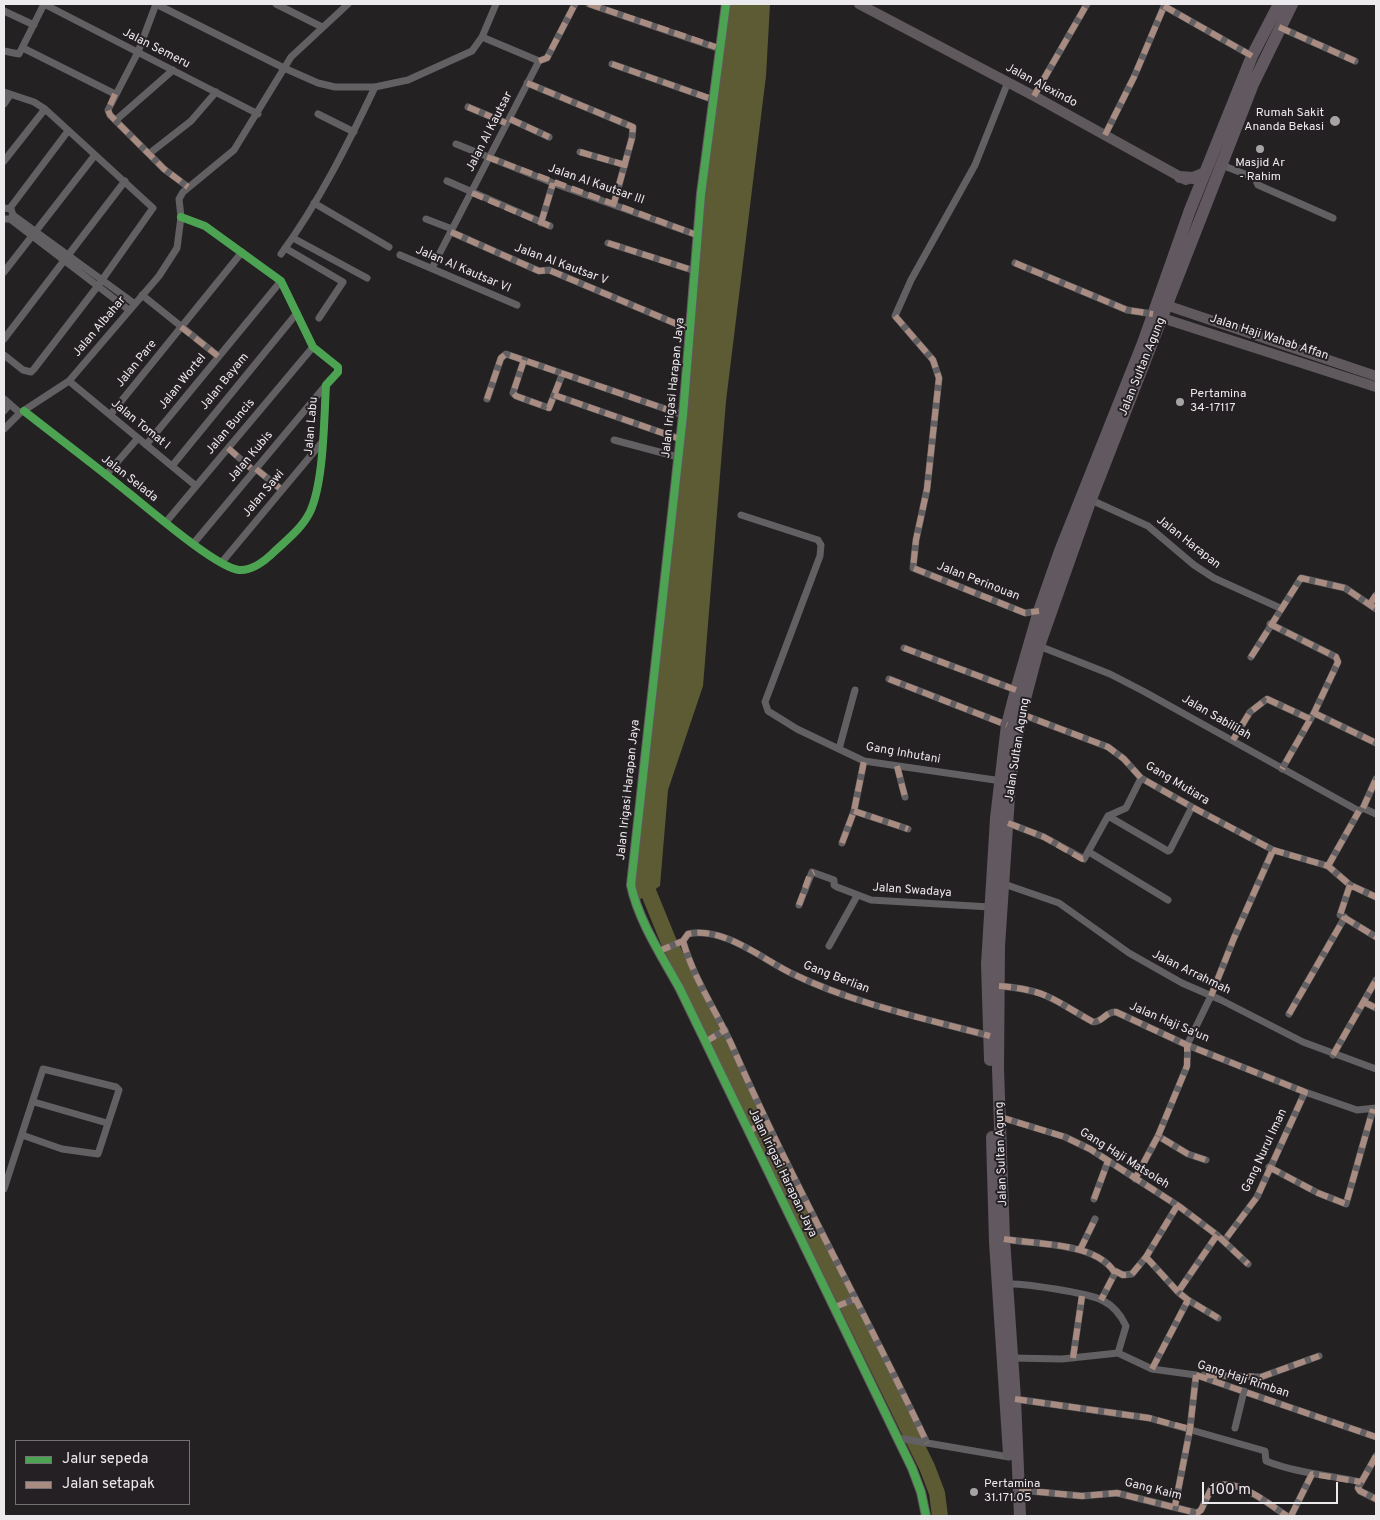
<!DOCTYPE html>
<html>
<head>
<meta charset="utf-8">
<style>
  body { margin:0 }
  #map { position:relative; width:1380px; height:1520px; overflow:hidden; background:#242123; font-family:Overpass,sans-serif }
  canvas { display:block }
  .frame { position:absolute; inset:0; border:5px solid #edeaed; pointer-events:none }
  .legend { position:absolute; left:15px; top:1440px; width:175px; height:65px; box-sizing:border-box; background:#252024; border:1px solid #757174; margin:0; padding:6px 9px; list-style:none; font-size:15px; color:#edeaed }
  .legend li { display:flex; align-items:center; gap:10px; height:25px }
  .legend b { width:25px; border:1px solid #757174 }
  .scale { position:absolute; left:1202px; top:1482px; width:136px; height:22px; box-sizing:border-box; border:2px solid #edeaed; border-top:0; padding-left:6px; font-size:15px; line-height:18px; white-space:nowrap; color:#edeaed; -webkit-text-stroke:4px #252024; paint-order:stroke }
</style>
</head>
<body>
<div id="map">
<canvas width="1380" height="1520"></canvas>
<div class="frame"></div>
<ul class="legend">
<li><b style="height:6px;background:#4ca352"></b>Jalur sepeda</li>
<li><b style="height:6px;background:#a88b81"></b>Jalan setapak</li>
</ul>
<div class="scale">100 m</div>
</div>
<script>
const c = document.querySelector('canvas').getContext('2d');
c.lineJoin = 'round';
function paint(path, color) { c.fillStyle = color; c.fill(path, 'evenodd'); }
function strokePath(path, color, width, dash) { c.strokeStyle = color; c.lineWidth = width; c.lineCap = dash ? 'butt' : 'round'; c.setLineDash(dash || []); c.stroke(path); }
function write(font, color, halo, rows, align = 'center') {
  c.font = font + ' Overpass,sans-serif'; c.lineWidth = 4; c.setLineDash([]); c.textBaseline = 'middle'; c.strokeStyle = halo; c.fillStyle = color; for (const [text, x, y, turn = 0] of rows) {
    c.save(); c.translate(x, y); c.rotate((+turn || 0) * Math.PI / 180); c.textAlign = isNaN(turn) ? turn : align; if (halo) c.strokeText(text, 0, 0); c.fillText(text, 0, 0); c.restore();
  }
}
const water = new Path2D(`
  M726 4H770L766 76 726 401 703 686 668 790 660 886 636 902 631 885Z`);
const river = new Path2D(`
  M645 872 648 891 668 940 927 1467 937 1493 940 1516`);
const street = new Path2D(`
  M44 4 258 114
  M156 4 284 68 318 83 335 87H375L408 80 472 51 482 37 496 4
  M156 4 138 52 108 110 110 115 164 169 188 187
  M276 4 322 27
  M589 4 720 49
  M1164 6 1252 56
  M4 11 34 25
  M1279 27 1355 61
  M23 48 115 94
  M4 51 19 54 44 4
  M539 61 547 58 575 4
  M612 64 714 100
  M1008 82 975 165 911 280 895 316 933 360 939 378 927 489 916 540 913 568 1025 613 1039 611
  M527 83 633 127 632 138 614 203
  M4 92 34 102 45 109 153 208 97 287 34 369 31 372 23 370 4 355
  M1034 96 1087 4
  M4 104 10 95
  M468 107 506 123
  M318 114 354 132
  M510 119 549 137
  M116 120 173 70
  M1105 135 1134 77 1165 4
  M456 144 553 183 697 235
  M580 152 625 165
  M150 153 191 121 216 92
  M4 161 45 109
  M1219 164 1255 178 1258 185 1333 218
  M447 181 550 226
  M314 203 389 247
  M4 208 11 209 13 215 10 219H4
  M10 208 68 131
  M13 215 135 304
  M10 219 129 310
  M426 219 452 229
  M541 223 553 183
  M451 232 539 271 549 270 691 330
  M293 238 367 278
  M608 243 695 271
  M285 248 343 282 319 318
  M281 254C319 202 348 144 375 87
  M400 255 517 305
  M1015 263 1127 310 1153 314
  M432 268 539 61 482 37
  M4 272 95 155
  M142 295 218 356
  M4 339 125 181
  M524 360 513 393 516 396 549 408 562 375
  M69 381 196 486
  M554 395 680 439
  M4 399 20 413
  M487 399 501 358 506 354 683 415
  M4 411 10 404
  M24 411C57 437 92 463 125 490 147 507 215 567 239 570 253 571 266 560 275 551 288 539 302 528 310 512 324 482 324 418 326 385L338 372V367L313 347 281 281 205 226 181 217
  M110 415 242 252
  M4 429 20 413 69 381 159 276 177 248 181 217 179 199 183 192 234 150 291 57 348 4
  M614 440 678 457
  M146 445 281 281
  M228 448 254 471
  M172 466 297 313
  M256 469 282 490
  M106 475 138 438
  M1089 499 1148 526 1194 565 1214 578 1280 608
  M741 515 818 540 821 545 820 556 765 702 768 711 797 729 864 761 1002 781
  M166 522 313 347
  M193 544 326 385
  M222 562 323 441
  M1370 604 1376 595
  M1270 624 1336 657 1338 662 1314 713 1282 769
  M1039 646 1110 674 1143 691 1359 811 1363 808 1376 814
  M904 648 1016 690
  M1251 657 1301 578 1345 588 1376 609
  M889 679 1007 725
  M1314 713 1376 743
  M1021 714 1108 747 1124 759 1141 778 1192 807 1273 850 1328 866 1350 885 1376 897
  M1233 740 1250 712 1267 699 1310 719
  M839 749 855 690
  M897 766 905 797
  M1363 808 1376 779
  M854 811 908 829
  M1108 816 1168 851 1170 850 1192 807
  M1008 823 1044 837 1084 859 1108 816 1126 808 1141 778
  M842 843 854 811 864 761
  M1089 852 1168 900
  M1328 866 1359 811
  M1004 884 1059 903 1129 953 1182 983 1221 1000 1303 1042 1376 1069
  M1350 885 1340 915 1376 937
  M799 905 812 872 834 880V885L837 887 871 900 990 907
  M683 941C694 980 717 1012 733 1048 792 1182 864 1310 927 1443
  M683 941 688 934C724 926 763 960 793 974 855 1004 923 1018 990 1036
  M829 946 857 896
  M659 951 683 941
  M999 986C1048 990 1053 1000 1093 1022 1103 1022 1106 1011 1116 1012L1187 1045 1305 1092 1357 1110 1376 1108
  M1364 1002 1376 1008
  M1289 1014 1345 917
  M705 1042 725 1030
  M1333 1055 1376 980
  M34 1102 107 1123
  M1000 1117 1065 1137 1090 1149 1180 1207 1217 1235 1248 1264
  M749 1131 766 1122
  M1158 1136 1187 1066 1188 1043 1211 996 1234 938 1273 850
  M1269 1167 1318 1193 1346 1204 1373 1109
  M1135 1179 1158 1136 1188 1154 1206 1160
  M4 1189 43 1069 116 1087 119 1090 98 1154 62 1149 22 1135
  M1094 1199 1108 1161
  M1217 1235 1178 1292 1188 1300 1218 1318
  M1004 1239C1038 1245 1096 1242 1115 1273L1101 1300
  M1224 1241 1257 1197 1305 1092
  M1080 1250 1095 1219
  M1146 1257 1178 1292
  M1115 1271 1123 1275 1132 1274 1146 1257 1177 1206
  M1008 1284C1024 1283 1087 1293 1102 1300 1112 1305 1121 1315 1126 1326L1118 1353
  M835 1307 855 1299
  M1012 1358 1062 1359 1118 1353 1152 1369 1196 1375 1376 1437
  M1073 1358 1082 1296
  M1152 1369 1188 1300
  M1204 1375 1261 1377 1319 1356
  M1015 1399 1149 1418 1265 1451 1266 1461C1296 1473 1329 1475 1361 1482
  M1235 1428 1244 1391
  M898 1438 1009 1457
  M1376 1456 1358 1488 1360 1491 1376 1499
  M1019 1490 1082 1496 1117 1493 1197 1513 1201 1510 1212 1487C1237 1476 1268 1504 1287 1516
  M1175 1506 1190 1429 1196 1375
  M1291 1516 1312 1474`);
const secondary = new Path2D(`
  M726 4 701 194 683 415 631 885C638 920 663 958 680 989L912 1468 921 1492 926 1516
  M859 4 1034 96 1186 180
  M1160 303 1376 376
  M1156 316 1376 387`);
const highway = new Path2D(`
  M1180 177 1193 178 1205 173
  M990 1060 987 964 996 818 1007 725 1016 690 1039 611 1060 551 1143 343 1190 210 1252 56 1279 4
  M992 1137 995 1242 1009 1454
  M1020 1516 1015 1399 1004 1239 998 1069 999 946 1010 782 1021 714 1039 646 1091 499 1253 84 1292 4`);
const quiet = new Path2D(`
  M589 4 716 47
  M1164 6 1252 56
  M1279 27 1355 61
  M539 61 547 58 575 4
  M612 64 714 100
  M527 83 633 127 632 138 614 203
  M115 94 108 110 110 115 164 169 188 187
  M1034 96 1087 4
  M468 107 506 123
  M510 119 549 137
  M1105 135 1134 77 1165 4
  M580 152 625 165
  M487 157 697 235
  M472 193 550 226
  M541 223 553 183
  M451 232 539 271 549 270 691 330
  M608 243 695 271
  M1015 263 1127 310 1153 314
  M895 316 933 360 939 378 927 489 916 540 913 568 1025 613 1039 611
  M181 327 218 356
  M524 360 513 393 516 396 549 408 562 375
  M554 395 680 439
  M487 399 501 358 506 354 683 415
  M228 448 254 471
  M256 469 282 490
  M1370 604 1376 595
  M1270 624 1336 657 1338 662 1314 713 1282 769
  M904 648 1016 690
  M1251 657 1301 578 1345 588 1376 609
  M889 679 1007 725
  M1314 713 1376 743
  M1021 714 1108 747 1124 759 1141 778 1192 807 1273 850 1328 866 1350 885 1376 897
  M1233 740 1250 712 1267 699 1310 719
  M897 766 905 797
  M1363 808 1376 779
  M854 811 908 829
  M1008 823 1044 837 1082 859 1085 858
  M842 843 854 811 864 761
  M1328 866 1359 811
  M1350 885 1340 915 1376 937
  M799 905 810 874 814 872
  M683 941C694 980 717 1012 733 1048 792 1182 864 1310 927 1443
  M683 941 688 934C724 926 763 960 793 974 855 1004 923 1018 990 1036
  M659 951 683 941
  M999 986C1048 990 1053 1000 1093 1022 1103 1022 1106 1011 1116 1012L1187 1045 1305 1092 1257 1197 1224 1241
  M1211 996 1234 938 1273 850
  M1364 1002 1376 1008
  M1289 1014 1345 917
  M705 1042 725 1030
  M1333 1055 1376 980
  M1000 1117 1065 1137 1090 1149 1180 1207 1217 1235 1248 1264
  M749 1131 766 1122
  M1158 1136 1187 1066V1045
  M1269 1167 1318 1193 1346 1204 1373 1109
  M1135 1179 1158 1136 1188 1154 1206 1160
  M1094 1199 1108 1161
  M1217 1235 1178 1292 1188 1300 1218 1318
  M1004 1239C1038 1245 1096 1242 1115 1273L1101 1300
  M1080 1250 1095 1219
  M1146 1257 1178 1292
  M1115 1271 1123 1275 1132 1274 1146 1257 1177 1206
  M835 1307 855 1299
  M1073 1358 1082 1296
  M1152 1369 1188 1300
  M1196 1375 1376 1437
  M1206 1375 1261 1377 1319 1356
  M1015 1399 1149 1418 1190 1429
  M1376 1456 1358 1488 1360 1491 1376 1499
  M1019 1490 1082 1496 1117 1493 1197 1513 1201 1510 1212 1487C1237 1476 1268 1504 1287 1516
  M1175 1506 1190 1429 1196 1375
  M1291 1516 1312 1474 1361 1482`);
const cycleway = new Path2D(`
  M726 4 701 194 683 415 631 885C638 920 663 958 680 989L912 1468 921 1492 926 1516
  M24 411C57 437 92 463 125 490 147 507 215 567 239 570 253 571 266 560 275 551 288 539 302 528 310 512 324 482 324 418 326 385L338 372V367L313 347 281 281 205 226 181 217`);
const markers = [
  [1335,121,6,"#a7a4a6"],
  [1260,149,5,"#a7a4a6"],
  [1180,402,5,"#a7a4a6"],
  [974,1492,5,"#a7a4a6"]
];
const streetNames = [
  ["Jalan Semeru",156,49,27],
  ["Jalan Alexindo",1041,86,28],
  ["Jalan Al Kautsar",490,132,-63],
  ["Jalan Al Kautsar III",596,185,19],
  ["Jalan Al Kautsar V",561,265,20],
  ["Jalan Al Kautsar VI",463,270,23],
  ["Jalan Albahar",100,327,-50],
  ["Jalan Haji Wahab Affan",1269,338,18],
  ["Jalan Pare",137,364,-51],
  ["Jalan Sultan Agung",1143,367,-68],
  ["Jalan Wortel",183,382,-51],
  ["Jalan Bayam",225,382,-51],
  ["Jalan Irigasi Harapan Jaya",674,388,-84],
  ["Jalan Tomat I",140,425,39],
  ["Jalan Labu",312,426,-85],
  ["Jalan Buncis",231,427,-50],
  ["Jalan Kubis",251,457,-50],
  ["Jalan Selada",129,479,38],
  ["Jalan Sawi",264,494,-50],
  ["Jalan Harapan",1188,543,38],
  ["Jalan Perinouan",978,582,21],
  ["Jalan Sabililah",1216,718,30],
  ["Jalan Sultan Agung",1018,750,-81],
  ["Gang Inhutani",903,754,10],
  ["Gang Mutiara",1177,784,31],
  ["Jalan Irigasi Harapan Jaya",629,790,-84],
  ["Jalan Swadaya",912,891,4],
  ["Jalan Arrahmah",1191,973,26],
  ["Gang Berlian",836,978,21],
  ["Jalan Haji Sa'un",1169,1023,23],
  ["Gang Nurul Iman",1265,1151,-65],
  ["Jalan Sultan Agung",1002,1154,-92],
  ["Gang Haji Matsoleh",1124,1159,32],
  ["Jalan Irigasi Harapan Jaya",782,1173,64],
  ["Gang Haji Rimban",1243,1380,18],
  ["Gang Kaim",1153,1490,14]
];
const poiNames = [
  ["Rumah Sakit",1324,114,"right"],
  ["Ananda Bekasi",1324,128,"right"],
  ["Masjid Ar",1260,164,"center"],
  ["- Rahim",1260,178,"center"],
  ["Pertamina",1190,395],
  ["34-17117",1190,409],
  ["Pertamina",984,1485],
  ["31.171.05",984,1499]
];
paint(water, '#5c5b33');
strokePath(river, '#5c5b33', 16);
strokePath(street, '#626062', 7);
strokePath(secondary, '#5f595e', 10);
strokePath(highway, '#625860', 12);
strokePath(quiet, '#a88b81', 6, [12, 6]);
strokePath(cycleway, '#4ca352', 8);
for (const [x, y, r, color] of markers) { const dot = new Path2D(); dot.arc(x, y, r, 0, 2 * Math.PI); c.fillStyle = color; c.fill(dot); strokePath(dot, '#252024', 2); }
write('12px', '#edeaed', '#252024', streetNames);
write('12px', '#edeaed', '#252024', poiNames, 'left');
</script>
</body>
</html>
